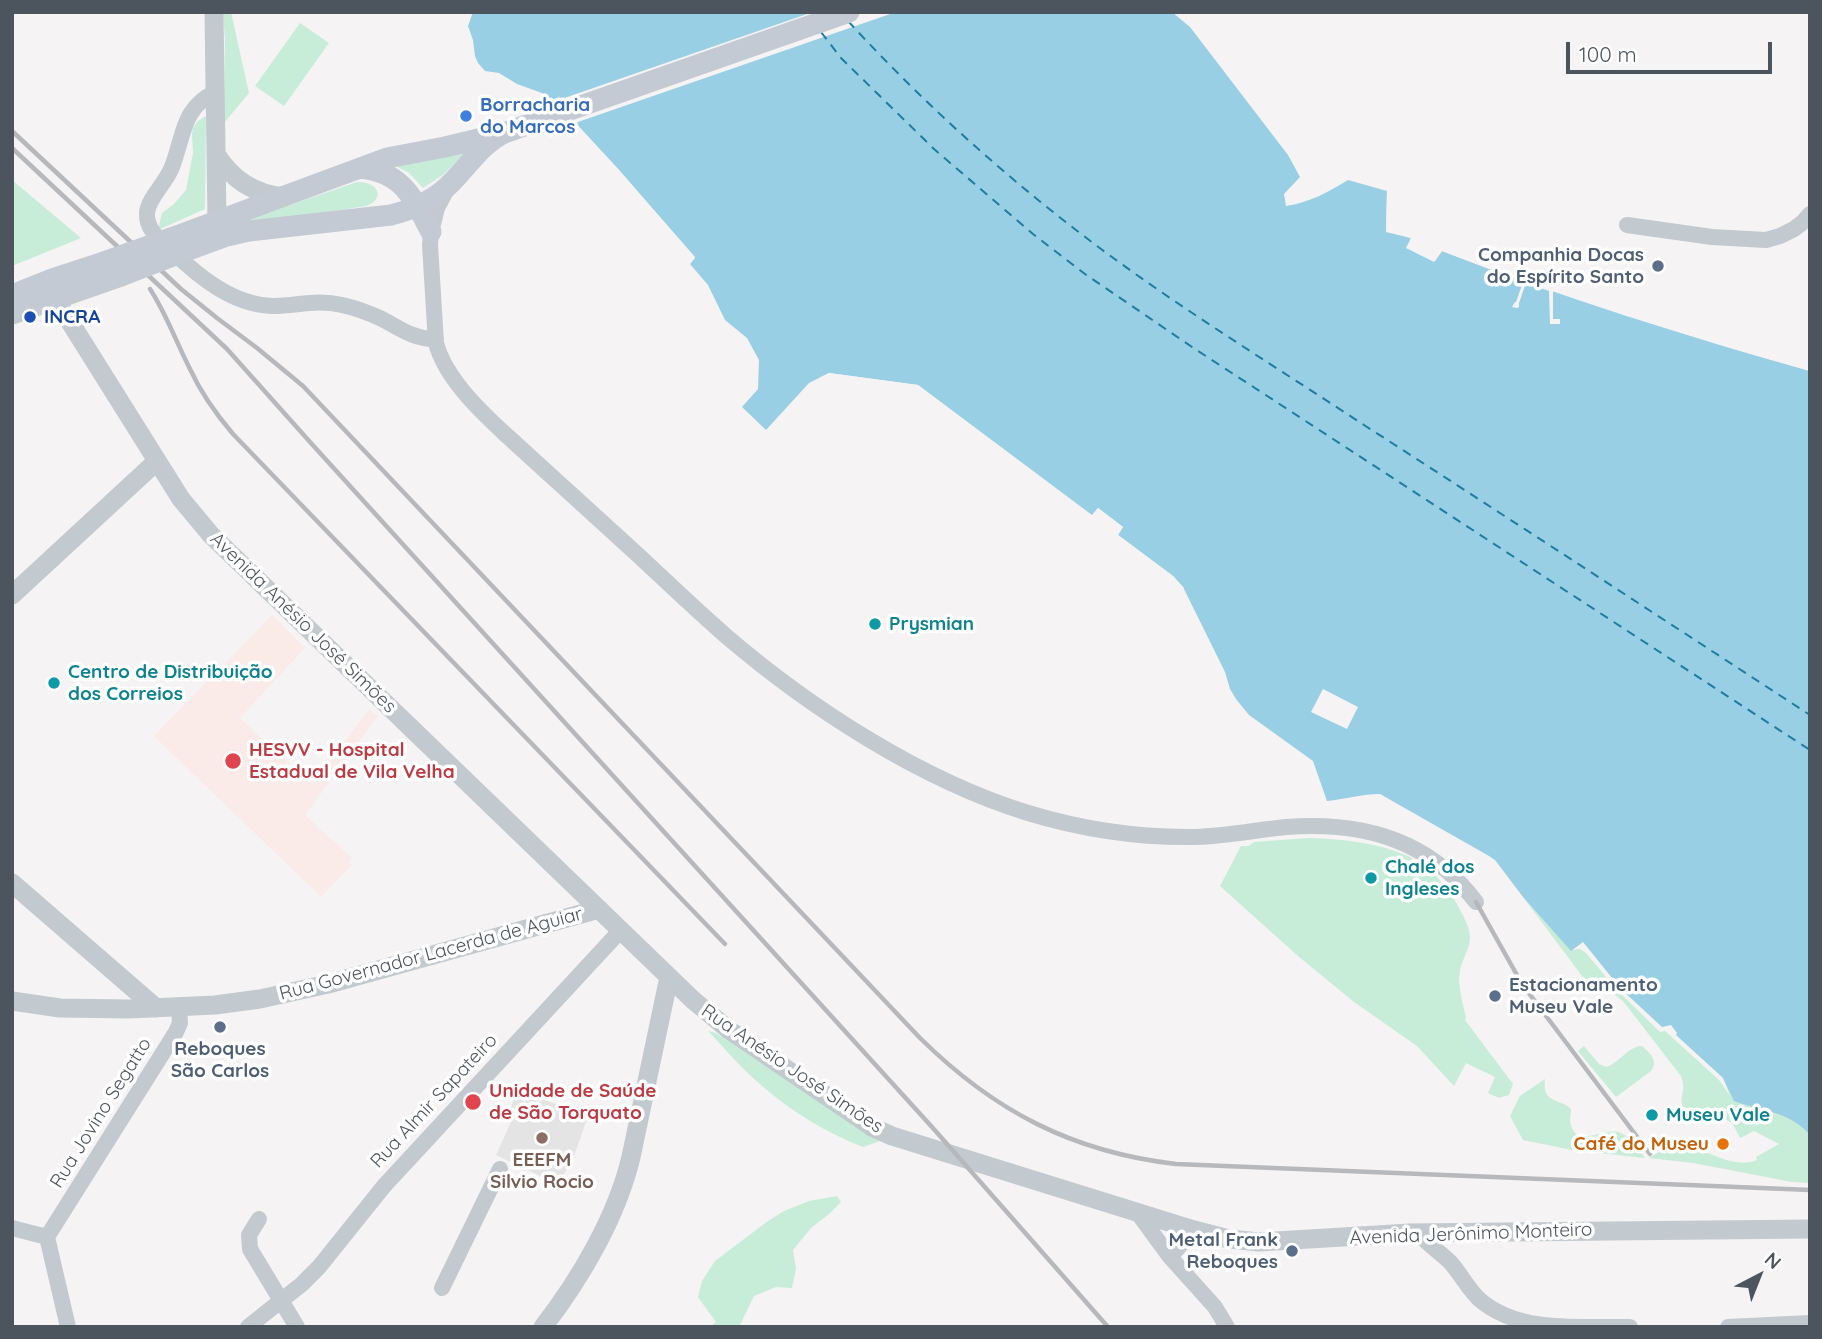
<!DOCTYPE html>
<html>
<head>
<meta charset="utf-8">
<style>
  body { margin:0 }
  #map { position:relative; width:1822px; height:1339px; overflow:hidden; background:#f5f3f3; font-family:Quicksand,sans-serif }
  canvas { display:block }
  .frame { position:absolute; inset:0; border:14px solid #4c545e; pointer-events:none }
  .north { position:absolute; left:1724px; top:1241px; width:70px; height:70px; -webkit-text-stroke:5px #fff; paint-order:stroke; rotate:42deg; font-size:19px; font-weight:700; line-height:28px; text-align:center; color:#4c545e }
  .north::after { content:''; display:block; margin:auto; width:24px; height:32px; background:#4c545e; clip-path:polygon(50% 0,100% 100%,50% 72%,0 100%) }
  .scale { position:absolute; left:1566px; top:42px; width:206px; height:32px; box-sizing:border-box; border:4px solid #4c545e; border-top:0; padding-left:9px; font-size:21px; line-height:24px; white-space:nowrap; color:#4c545e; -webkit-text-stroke:5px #fff; paint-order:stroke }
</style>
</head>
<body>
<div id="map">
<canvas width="1822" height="1339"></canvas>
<div class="frame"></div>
<div class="north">N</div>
<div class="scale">100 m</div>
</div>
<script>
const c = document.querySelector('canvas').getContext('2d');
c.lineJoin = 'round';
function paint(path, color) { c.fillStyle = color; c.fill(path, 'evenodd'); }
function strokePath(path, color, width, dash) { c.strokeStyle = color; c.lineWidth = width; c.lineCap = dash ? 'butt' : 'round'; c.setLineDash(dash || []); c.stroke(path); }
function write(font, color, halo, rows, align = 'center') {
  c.font = font + ' Quicksand,sans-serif'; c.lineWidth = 7; c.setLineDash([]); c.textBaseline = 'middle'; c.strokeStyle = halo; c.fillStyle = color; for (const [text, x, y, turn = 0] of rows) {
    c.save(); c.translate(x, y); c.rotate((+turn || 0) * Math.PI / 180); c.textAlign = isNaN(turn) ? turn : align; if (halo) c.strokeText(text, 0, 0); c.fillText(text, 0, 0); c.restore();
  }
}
const education = new Path2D(`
  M517 1090 556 1104 562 1114 587 1119 572 1162 557 1184 496 1155 511 1122 523 1111 511 1107Z`);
const medical = new Path2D(`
  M272 615 305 648 240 718 312 784 369 709 377 717 305 815 352 858 349 862 352 865 321 897 154 736Z`);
const green = new Path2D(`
  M223 12H231L249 93 224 123 225 40Z
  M300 23 329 43 284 106 255 86Z
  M206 116 205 209 158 230 162 213 174 204 186 190 193 153 192 134 193 128 198 121Z
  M472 146 443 175 423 188 409 173 390 163Z
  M12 180 81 238 12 266Z
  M357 182C377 181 387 198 366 206L271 221 179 243Z
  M1308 838C1345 839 1396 844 1426 867 1439 877 1449 891 1457 904 1462 914 1471 928 1470 939 1469 950 1462 960 1460 970 1457 985 1463 1003 1466 1018L1465 1020 1513 1084 1509 1095 1499 1098 1488 1093 1495 1077 1466 1063 1454 1086 1417 1046 1354 1002 1298 956 1220 886 1241 846H1249L1254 842Z
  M1523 897 1571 950 1580 949 1586 953 1617 990 1660 1032 1665 1031 1719 1080 1730 1096 1723 1078 1810 1099V1183L1792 1182 1693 1163 1649 1158 1678 1141C1686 1139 1691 1141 1697 1146L1696 1148C1715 1156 1738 1168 1757 1160L1756 1157 1779 1144 1754 1131 1740 1138 1733 1124 1724 1118 1701 1122 1691 1120C1672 1098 1689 1095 1681 1076L1623 1001 1614 994 1585 980Z
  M708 1031 716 1033 880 1141 863 1147C825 1132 792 1112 761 1085 742 1069 725 1049 708 1031Z
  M1584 1046 1599 1064 1606 1067C1620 1063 1628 1046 1642 1046 1650 1053 1659 1061 1651 1071L1616 1097 1578 1051Z
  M1545 1079C1542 1105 1559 1097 1571 1109 1571 1114 1569 1120 1571 1125 1577 1149 1606 1126 1621 1133 1632 1138 1638 1149 1645 1158L1572 1150 1523 1140 1510 1116 1520 1096Z
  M837 1196 841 1202 829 1214 811 1228 793 1250 796 1269 792 1288 776 1287 754 1296 739 1327H710L716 1322 698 1297 702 1281 715 1261 768 1221 784 1211 809 1201Z`);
const water = new Path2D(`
  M473 12H1172L1190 27 1288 155 1300 177 1284 194 1286 206C1309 203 1328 192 1348 180L1387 191 1386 231 1411 238 1407 248 1435 261 1442 251C1562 297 1685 336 1810 371V1135C1788 1110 1762 1112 1734 1101L1723 1078 1676 1035 1677 1033 1671 1025 1662 1027 1621 989 1583 942 1571 951 1523 897 1495 860 1489 856 1380 794C1362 794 1346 799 1327 801L1313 761 1249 715 1236 699 1230 689 1225 672 1183 587 1173 576 1118 535 1123 527 1098 508 1092 516 918 385 829 373 809 383 766 430 742 407 758 389 759 360 747 338 725 320 708 285 690 264 695 257 619 170 561 107 542 93 517 84 499 73 485 71 478 63 475 56 473 40 468 26Z`);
const pier = new Path2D(`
  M813 12H896L575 123 619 170 695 258 690 264 688 262 691 258 617 172 558 110 550 103Z
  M1387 191H1391L1389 229 1413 235 1415 238 1411 246 1433 257 1439 248 1443 247 1525 279 1728 344 1810 367V371L1727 347 1553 291V319H1560V324H1550L1549 291 1526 283 1519 303V307L1517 308 1512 307 1515 302H1516L1523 282 1442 251 1434 262 1406 248 1411 238 1386 232Z
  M829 373 918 385 1092 515 1098 508 1123 527 1118 535 1173 576 1184 588 1182 591 1171 579 1115 537 1114 534 1118 528 1099 513 1094 519 1090 518 917 389 830 376 822 380 819 378Z
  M1323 689 1358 707 1347 729 1311 712Z`);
const ferry = new Path2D(`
  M848 21C925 105 1010 181 1101 249 1186 312 1276 367 1364 425 1513 521 1661 618 1810 715
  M821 32 841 58 934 149 1033 234 1085 274 1192 347 1810 750`);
const minor = new Path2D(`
  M216 92C182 107 184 136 172 167 166 183 148 198 147 213 146 230 160 240 172 251 199 277 233 305 273 306 297 306 316 299 342 305 356 308 369 313 382 319 399 328 415 340 436 339
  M446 191 437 208 431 232 430 245 436 343C445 377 478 409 504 433 549 474 593 514 638 555 667 582 696 610 726 636 810 708 921 780 1028 813 1081 829 1139 838 1196 837 1226 836 1256 830 1286 827 1362 821 1429 839 1476 902
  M1627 225 1712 237 1766 240 1780 236 1794 229 1802 223 1810 214
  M1137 1212 1170 1257 1215 1307 1227 1327
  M259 1219 249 1235 250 1249 297 1327
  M12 1228 47 1237
  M1418 1233C1427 1244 1440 1252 1450 1262 1461 1274 1468 1289 1480 1300 1520 1334 1581 1326 1630 1327
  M47 1237 176 1032 180 1023 179 1007
  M47 1237 68 1327
  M1170 1257 1194 1230
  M442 1288 500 1169
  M248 1327 302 1284 319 1267 384 1186 621 930
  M1728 1327 1810 1323`);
const tertiary = new Path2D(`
  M214 12 217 221
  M216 154C232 180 254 194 284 197
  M55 298 181 499 211 535 693 1000 729 1030 872 1127 892 1136 1194 1230 1229 1239 1259 1242 1410 1233 1810 1229
  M12 595 157 461
  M12 883 156 1008
  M12 1001 60 1008 129 1009 215 1005 260 999 328 984 599 909
  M543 1327C581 1278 617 1216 631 1157L669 977`);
const secondary = new Path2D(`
  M360 168C403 172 413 198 431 232
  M171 238 387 158 445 147 495 135
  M186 251 227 236 249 231 391 215C415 209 435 200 452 182 469 165 482 144 504 133L849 12
  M12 295 52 279 104 262
  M12 314 121 276`);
const rail = new Path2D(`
  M12 131 181 289 217 318 257 348 303 386 920 1038C994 1111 1072 1152 1176 1164L1810 1190
  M12 148 227 349 310 442 932 1127 1108 1327
  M150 289C167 315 176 342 190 369 201 393 216 414 233 434L725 944
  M1476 902 1522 984 1650 1154`);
const secondaryBridge = new Path2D(`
  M104 262 171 238
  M121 276 186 251`);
const markers = [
  [466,116,7,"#3f7fe0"],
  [1658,266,7,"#5c6f8a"],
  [30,317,7,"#1a4fb4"],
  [875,624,7,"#0f9aa8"],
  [54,683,7,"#0f9aa8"],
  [233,761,9,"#e0444e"],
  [1371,878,7,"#0f9aa8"],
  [1495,996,7,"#5c6f8a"],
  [220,1027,7,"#5c6f8a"],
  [473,1102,9,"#e0444e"],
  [1652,1115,7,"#0f9aa8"],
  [542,1138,7,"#8d6e63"],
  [1723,1144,7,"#e8710a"],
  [1292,1251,7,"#5c6f8a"]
];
const shopNames = [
  ["Borracharia",480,105],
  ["do Marcos",480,127]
];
const serviceNames = [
  ["Companhia Docas",1644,255],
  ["do Espírito Santo",1644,277],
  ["Estacionamento",1509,985,"left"],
  ["Museu Vale",1509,1007,"left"],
  ["Reboques",220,1049,"center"],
  ["São Carlos",220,1071,"center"],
  ["Metal Frank",1278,1240],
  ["Reboques",1278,1262]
];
const transitNames = [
  ["INCRA",44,317]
];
const streetNames = [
  ["Avenida Anésio José Simões",303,623,44],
  ["Rua Governador Lacerda de Aguiar",431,954,-15],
  ["Rua Anésio José Simões",792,1069,34],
  ["Rua Almir Sapateiro",434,1101,-47],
  ["Rua Jovino Segatto",101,1113,-58],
  ["Avenida Jerônimo Monteiro",1471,1234,-2]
];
const cultureNames = [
  ["Prysmian",889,624],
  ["Centro de Distribuição",68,672],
  ["dos Correios",68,694],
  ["Chalé dos",1385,867],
  ["Ingleses",1385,889],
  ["Museu Vale",1666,1115]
];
const healthNames = [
  ["HESVV - Hospital",249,750],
  ["Estadual de Vila Velha",249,772],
  ["Unidade de Saúde",489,1091],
  ["de São Torquato",489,1113]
];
const foodNames = [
  ["Café do Museu",1709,1144]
];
const educationNames = [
  ["EEEFM",542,1160],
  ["Silvio Rocio",542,1182]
];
paint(education, '#e5e4e4');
paint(medical, '#faebe8');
paint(green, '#c7ecd8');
paint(water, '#99cfe5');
paint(pier, '#f5f3f3');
strokePath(ferry, '#1c7ca2', 2, [9, 7]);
strokePath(minor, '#c2c9cf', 16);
strokePath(tertiary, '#c2c9cf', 19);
strokePath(secondary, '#c3cad4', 21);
strokePath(rail, '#b6b8bc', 4.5);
strokePath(secondaryBridge, '#c3cad4', 21);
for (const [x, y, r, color] of markers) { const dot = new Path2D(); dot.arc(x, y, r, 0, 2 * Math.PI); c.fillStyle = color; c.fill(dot); strokePath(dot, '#fff', 2.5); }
write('bold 19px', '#366cbe', '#fff', shopNames, 'left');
write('bold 19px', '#4e5e75', '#fff', serviceNames, 'right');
write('bold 19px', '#164399', '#fff', transitNames, 'left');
write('19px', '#4c545e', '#fff', streetNames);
write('bold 19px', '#0d838f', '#fff', cultureNames, 'left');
write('bold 19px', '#be3a42', '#fff', healthNames, 'left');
write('bold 19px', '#c56008', '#fff', foodNames, 'right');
write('bold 19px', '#785e54', '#fff', educationNames);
</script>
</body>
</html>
